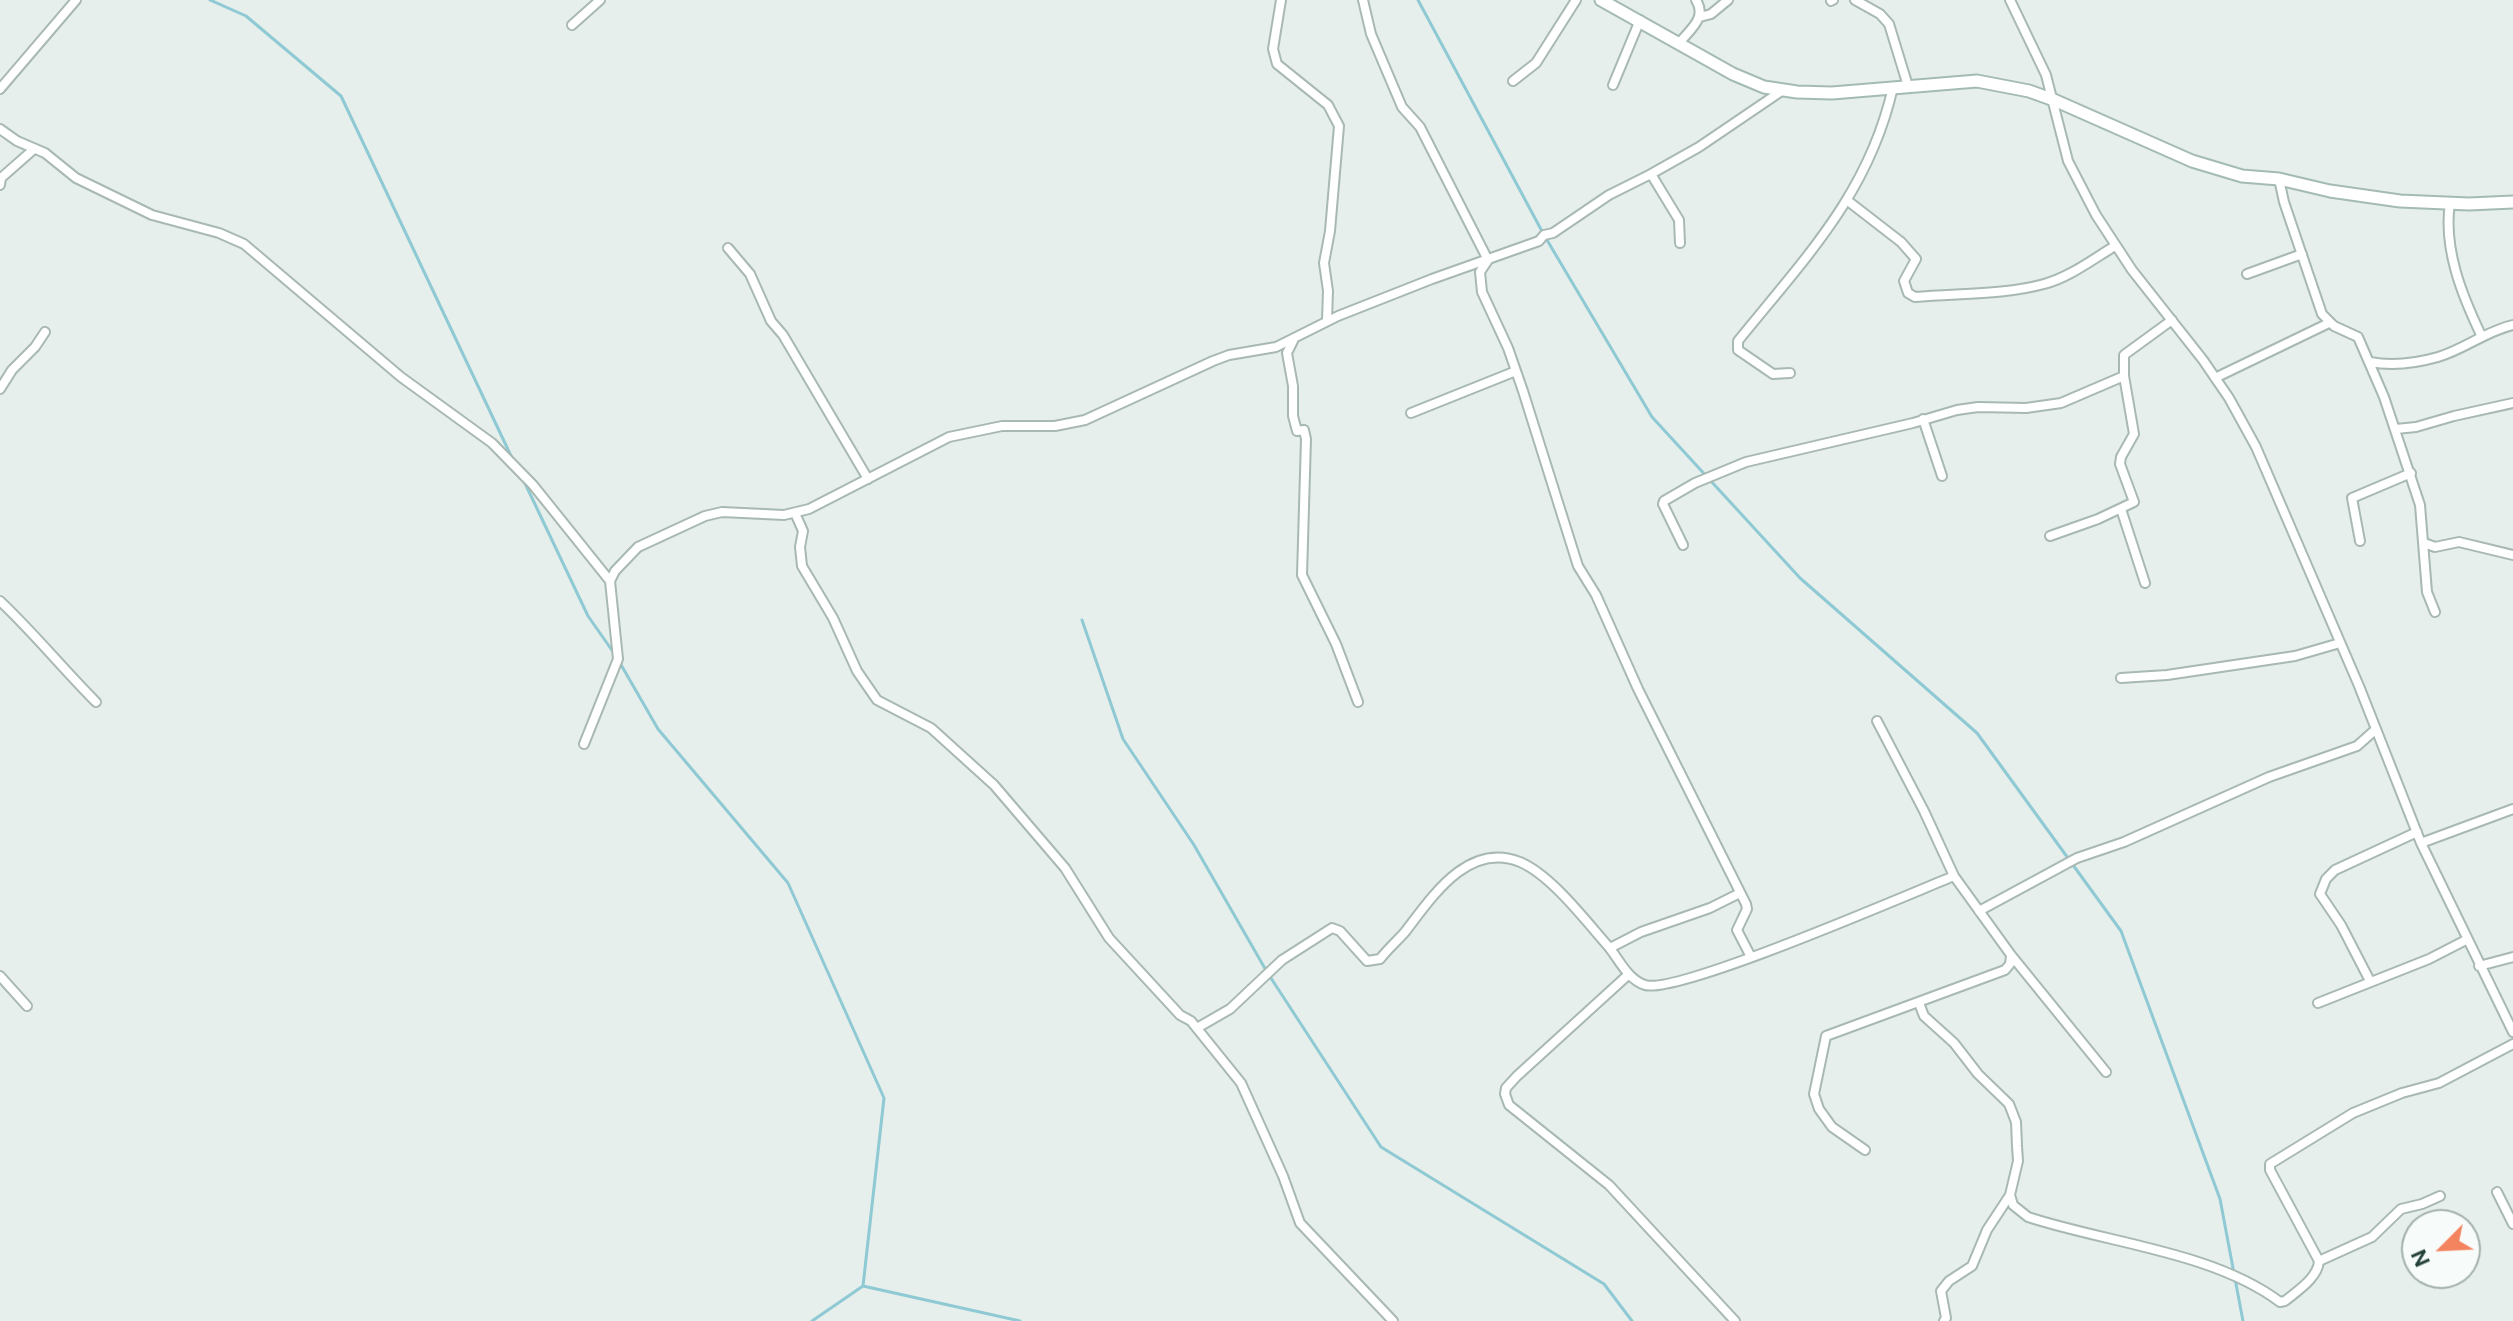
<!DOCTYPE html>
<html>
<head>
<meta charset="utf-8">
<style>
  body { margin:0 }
  #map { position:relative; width:2513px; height:1321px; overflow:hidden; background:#e6efeb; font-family:"DM Sans",sans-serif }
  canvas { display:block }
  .north { position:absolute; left:2401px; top:1209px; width:80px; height:80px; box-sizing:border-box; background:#f7fbf9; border:2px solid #a3b1ad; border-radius:50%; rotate:246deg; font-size:22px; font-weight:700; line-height:32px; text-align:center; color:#24423a }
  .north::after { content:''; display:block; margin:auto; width:28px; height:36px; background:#f4845f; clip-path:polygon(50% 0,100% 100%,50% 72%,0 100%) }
</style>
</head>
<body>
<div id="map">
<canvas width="2513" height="1321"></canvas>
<div class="north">N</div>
</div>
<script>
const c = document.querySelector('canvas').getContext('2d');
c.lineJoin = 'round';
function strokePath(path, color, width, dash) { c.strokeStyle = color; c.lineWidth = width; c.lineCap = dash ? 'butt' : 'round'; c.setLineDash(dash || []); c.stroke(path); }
const stream = new Path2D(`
  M210 0 246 16 341 96 512 458
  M1418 0 1544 235 1652 417 1800 578 1977 733 2121 931 2220 1199 2243 1321
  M523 479 588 616 616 656
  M1082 620 1123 739 1194 845 1267 972 1381 1147 1604 1284 1632 1321
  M620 663 658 729 788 883 884 1098 863 1286
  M812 1321 863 1286 1020 1321`);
const minor = new Path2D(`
  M1281 0 1273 49 1277 64 1328 105 1339 126 1330 231 1324 263 1328 291 1327 320
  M1363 0 1371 34 1402 107 1420 127 1488 260 1480 272 1482 292 1508 348 1523 391 1578 566 1596 595 1638 689 1746 904 1747 909 1737 930 1751 957
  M1855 0 1880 14 1889 24 1908 86
  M2010 0 2046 75 2068 161 2096 215 2132 270 2203 360 2229 398 2256 447 2359 686 2421 843 2513 1032
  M1831 1 1833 0
  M1700 17 1711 14 1728 0
  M572 25 600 0
  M1680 42C1691 29 1707 17 1696 0
  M1513 81 1536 63 1576 0
  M1613 85 1640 20
  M0 89 76 0
  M0 129 17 141 45 153 76 178 152 215 219 233 244 244 401 377 492 443 533 485 610 581
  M1651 174 1679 220 1680 243
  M2279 179 2284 202 2322 314 2334 326 2358 337 2384 397 2420 505 2427 592 2435 612
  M0 185 1 178 34 149
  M1848 201 1901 242 1916 259 1904 281 1908 293 1915 297C1957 293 2004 295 2044 284 2070 277 2093 259 2115 246
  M2450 203C2443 249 2462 295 2481 335
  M728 248 750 274 771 321 783 335 868 479
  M2247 274 2302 254
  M1293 341 1287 353 1293 386V416L1297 431 1304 430 1306 439 1302 575 1336 644 1358 702
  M2370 362C2392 366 2417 363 2438 357 2465 349 2486 331 2513 325
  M1790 373 1773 374 1738 350V341C1804 259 1869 194 1893 87
  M2215 378 2329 323
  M0 389 12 370 35 347 45 332
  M1411 413 1516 371
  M1923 419 1942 476
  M2396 429 2416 427 2454 416 2513 403
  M2121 509 2145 583
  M795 513 803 531 800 547 802 566 833 618 857 671 877 700 931 728 994 785 1065 868 1109 938 1180 1015 1191 1021 1241 1083 1283 1176 1300 1223 1393 1321
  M2050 536 2098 519 2134 502 2120 464 2121 457 2134 434 2124 376
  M2360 541 2352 498 2411 473
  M2424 543 2435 547 2459 542 2513 555
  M1683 545 1663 504 1664 501 1695 483 1746 462 1913 423 1957 410 1978 407 2026 408 2061 403 2124 376V355L2172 320
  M0 601C34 633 63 669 96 702
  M2121 678 2167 675 2295 656 2340 643
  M1877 721 1924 811 1954 876 2011 955 2106 1072
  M584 744 618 659 610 581 615 571 638 547 705 516 722 512 784 515 809 509 949 437 1002 426H1055L1085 420 1213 361 1229 355 1276 347 1338 316 1432 279 1539 241 1544 235 1553 233 1609 195 1651 174 1699 147 1783 90
  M2421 843 2513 809
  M1979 911 2077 858 2124 842 2269 777 2357 746 2375 730
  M1610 948 1641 932 1710 908 1740 893
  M2479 966 2513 957
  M1629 974 1517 1076 1506 1088 1505 1094 1509 1105 1609 1185 1735 1321
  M0 976 27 1006
  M2370 981 2341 925 2320 894 2326 879 2335 870 2417 832
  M1919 1003 1924 1016 1954 1043 1978 1074 2009 1104 2016 1122 2017 1146 2018 1161 2010 1195 1987 1230 1972 1266 1949 1281 1941 1291 1946 1318 1944 1321
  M2318 1003 2429 959 2466 940
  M1197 1028 1230 1009 1282 960 1332 928 1340 931 1367 961 1380 959C1388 949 1397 941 1405 932 1432 897 1468 841 1520 862 1551 875 1585 920 1608 946 1619 959 1627 979 1645 985 1677 995 1909 894 1954 876
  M1865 1150 1832 1127 1819 1109 1814 1094 1826 1036 2005 970 2010 964 2011 956
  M2497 1192 2513 1224
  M2010 1195 2013 1205 2028 1217C2107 1243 2214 1252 2280 1302L2285 1301C2297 1291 2318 1278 2319 1261L2270 1170V1164L2353 1113 2402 1093 2439 1083 2513 1044
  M2319 1261 2372 1237 2401 1209 2422 1204 2440 1196`);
const secondary = new Path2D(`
  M1601 0 1733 74 1764 87 1797 92 1832 93 1977 81 2029 91 2054 100 2192 161 2242 176 2279 179 2330 191 2400 201 2469 204 2513 202`);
strokePath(stream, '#8ec9d4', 3);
strokePath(minor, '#a8b8b2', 12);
strokePath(secondary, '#a4bbb3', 15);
strokePath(minor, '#fff', 8);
strokePath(secondary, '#fff', 11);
</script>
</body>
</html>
